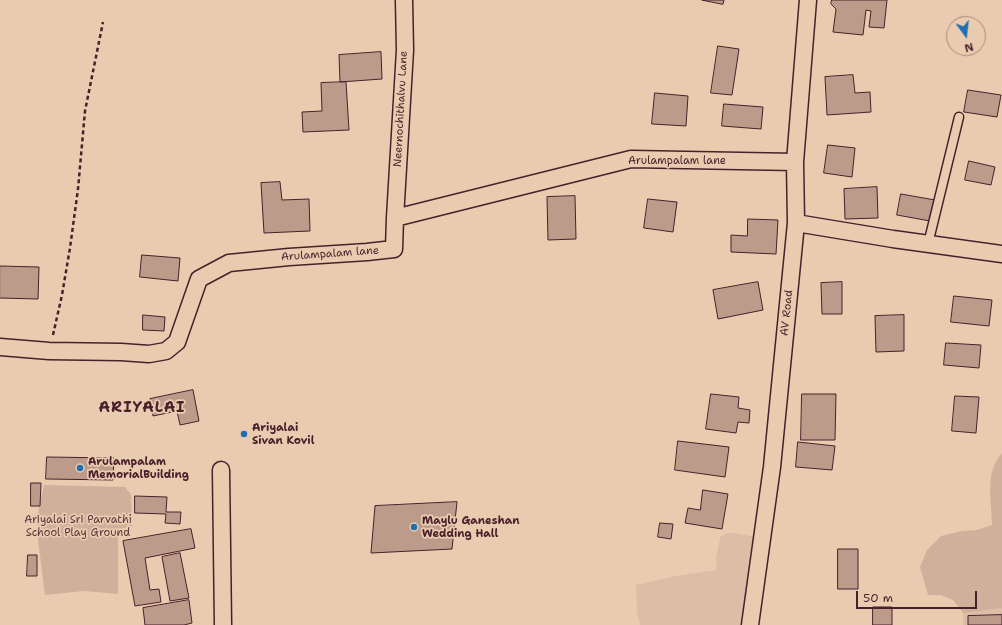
<!DOCTYPE html>
<html>
<head>
<meta charset="utf-8">
<style>
  body { margin:0 }
  #map { position:relative; width:1002px; height:625px; overflow:hidden; background:#e9ccb0; font-family:"Shantell Sans",sans-serif }
  canvas { display:block }
  .north { position:absolute; left:946px; top:16px; width:40px; height:40px; box-sizing:border-box; background:#e9ccb0; border:1px solid #a9877b; border-radius:50%; rotate:165deg; font-size:11px; font-weight:700; line-height:16px; text-align:center; color:#4a1f2b }
  .north::after { content:''; display:block; margin:auto; width:14px; height:18px; background:#1f6fb2; clip-path:polygon(50% 0,100% 100%,50% 72%,0 100%) }
  .scale { position:absolute; left:856px; top:591px; width:121px; height:18px; box-sizing:border-box; border:2px solid #4a1f2b; border-top:0; padding-left:5px; font-size:12px; line-height:14px; white-space:nowrap; color:#4a1f2b; -webkit-text-stroke:3px #e9ccb0; paint-order:stroke }
</style>
</head>
<body>
<div id="map">
<canvas width="1002" height="625"></canvas>
<div class="north">N</div>
<div class="scale">50 m</div>
</div>
<script>
const c = document.querySelector('canvas').getContext('2d');
c.lineJoin = 'round';
function paint(path, color) { c.fillStyle = color; c.fill(path, 'evenodd'); }
function strokePath(path, color, width, dash) { c.strokeStyle = color; c.lineWidth = width; c.lineCap = dash ? 'butt' : 'round'; c.setLineDash(dash || []); c.stroke(path); }
function write(font, color, halo, rows, align = 'center') {
  c.font = font + ' "Shantell Sans",sans-serif'; c.lineWidth = 3.5; c.setLineDash([]); c.textBaseline = 'middle'; c.strokeStyle = halo; c.fillStyle = color; for (const [text, x, y, turn = 0] of rows) {
    c.save(); c.translate(x, y); c.rotate((+turn || 0) * Math.PI / 180); c.textAlign = isNaN(turn) ? turn : align; if (halo) c.strokeText(text, 0, 0); c.fillText(text, 0, 0); c.restore();
  }
}
const built = new Path2D(`
  M728 533H735L762 538 750 625H640L637 612 636 585 676 576 717 570 716 558 718 547 721 536Z
  M1002 608V625H963V613Z`);
const green = new Path2D(`
  M1002 453V608L963 613 953 600 941 595H928L920 567 927 550 941 536 962 531 977 530 992 525C992 499 984 474 1002 453Z
  M44 485 125 487 131 495 132 526 120 529 118 537V594L84 591 45 595 38 540 37 518Z`);
const building = new Path2D(`
  M702 0H724L723 4Z
  M832 0H887L884 28 869 27 871 11 866 10 863 35 833 32 836 9 831 4Z
  M718 46 739 49 732 95 711 93Z
  M381 52 382 79 340 82 339 55Z
  M853 75 855 93 870 92 871 112 827 115 825 77Z
  M346 82 349 130 303 132 302 112 322 111 321 83Z
  M968 90 1001 95 997 117 964 112Z
  M655 93 688 96 686 126 652 124Z
  M724 104 763 107 761 129 722 126Z
  M828 145 855 148 852 177 824 173Z
  M969 161 995 167 991 185 965 180Z
  M280 182 282 200 309 199 310 231 264 233 261 183Z
  M877 187 878 218 845 219 844 189Z
  M901 194 935 200 930 221 897 215Z
  M575 196 576 239 548 240 547 197Z
  M648 199 677 202 673 232 644 228Z
  M748 219 778 220 776 254 731 252V235L747 236Z
  M142 255 180 258 178 281 140 277Z
  M0 266 39 267 38 299 0 298Z
  M758 282 763 310 718 319 713 290Z
  M842 282V314H822L821 283Z
  M954 296 992 300 989 326 951 322Z
  M143 315 165 317 164 331 143 330Z
  M904 315V351L876 352 875 316Z
  M946 343 981 345 979 368 944 365Z
  M193 390 199 421 180 425 177 411 153 416 150 399Z
  M711 394 739 397 738 408 750 410 749 423 738 422 736 433 706 429Z
  M802 394H836L835 440H801Z
  M955 396 979 397 976 433 952 431Z
  M678 441 729 447 725 477 675 470Z
  M798 442 835 446 832 470 796 467Z
  M47 457 114 458 113 480 46 479Z
  M31 483H41L40 506H31Z
  M703 490 728 494 722 529 685 523 688 508 700 510Z
  M135 496 167 497 166 512H181L180 524 165 523 166 514 135 513Z
  M457 502 452 549 371 553 375 506Z
  M660 523 673 524 671 539 658 537Z
  M191 529 195 548 145 558 150 590 159 589 161 602 135 606 123 541Z
  M838 549H858V589H838Z
  M180 553 189 598 170 601 162 557Z
  M28 555H37V576H27Z
  M189 600 192 623 184 625H145L143 608Z
  M873 607H892V625H873Z
  M1002 615V625H968V616Z`);
const path = new Path2D(`
  M53 335 62 295 70 248 78 189 85 111 103 22`);
const service = new Path2D(`
  M928 244 959 117`);
const minor = new Path2D(`
  M395 218 405 50 404 0
  M796 223 893 239 1002 254
  M0 347 49 351 121 352 149 354 166 351 177 342 199 279 229 263 289 257 367 252 394 249 395 218 631 159 795 162
  M221 470 223 625
  M750 625 772 467 796 223 795 162 808 0`);
const markers = [
  [244,434,4,"#1f6fb2"],
  [80,468,4,"#1f6fb2"],
  [414,527,4,"#1f6fb2"]
];
const streetNames = [
  ["Neernochithalvu Lane",401,109,-87],
  ["Arulampalam lane",677,161],
  ["Arulampalam lane",330,254,-4],
  ["AV Road",787,313,-84]
];
const poiNames = [
  ["Ariyalai",252,428],
  ["Sivan Kovil",252,441],
  ["Arulampalam",88,462],
  ["MemorialBuilding",88,475],
  ["Maylu Ganeshan",422,521],
  ["Wedding Hall",422,534]
];
const parkNames = [
  ["Ariyalai Sri Parvathi",78,520],
  ["School Play Ground",78,533]
];
const districtNames = [
  ["ARIYALAI",142,408]
];
paint(built, '#dcbda5');
paint(green, '#cfb09a');
paint(building, '#bc9b8b');
strokePath(building, '#4a1f2b', 1);
strokePath(service, '#4a1f2b', 11);
strokePath(minor, '#4a1f2b', 19);
strokePath(path, '#4a1f2b', 2.5, [4, 3]);
strokePath(service, '#e9ccb0', 8);
strokePath(minor, '#e9ccb0', 16);
for (const [x, y, r, color] of markers) { const dot = new Path2D(); dot.arc(x, y, r, 0, 2 * Math.PI); c.fillStyle = color; c.fill(dot); strokePath(dot, '#e9ccb0', 1.5); }
write('11px', '#4a1f2b', '#e9ccb0', streetNames);
write('bold 11px', '#4a1f2b', '#e9ccb0', poiNames, 'left');
write('11px', '#5e353c', '#e9ccb0', parkNames);
c.letterSpacing = '1px';
write('bold 15px', '#4a1f2b', '#e9ccb0', districtNames);
c.letterSpacing = '0px';
</script>
</body>
</html>
